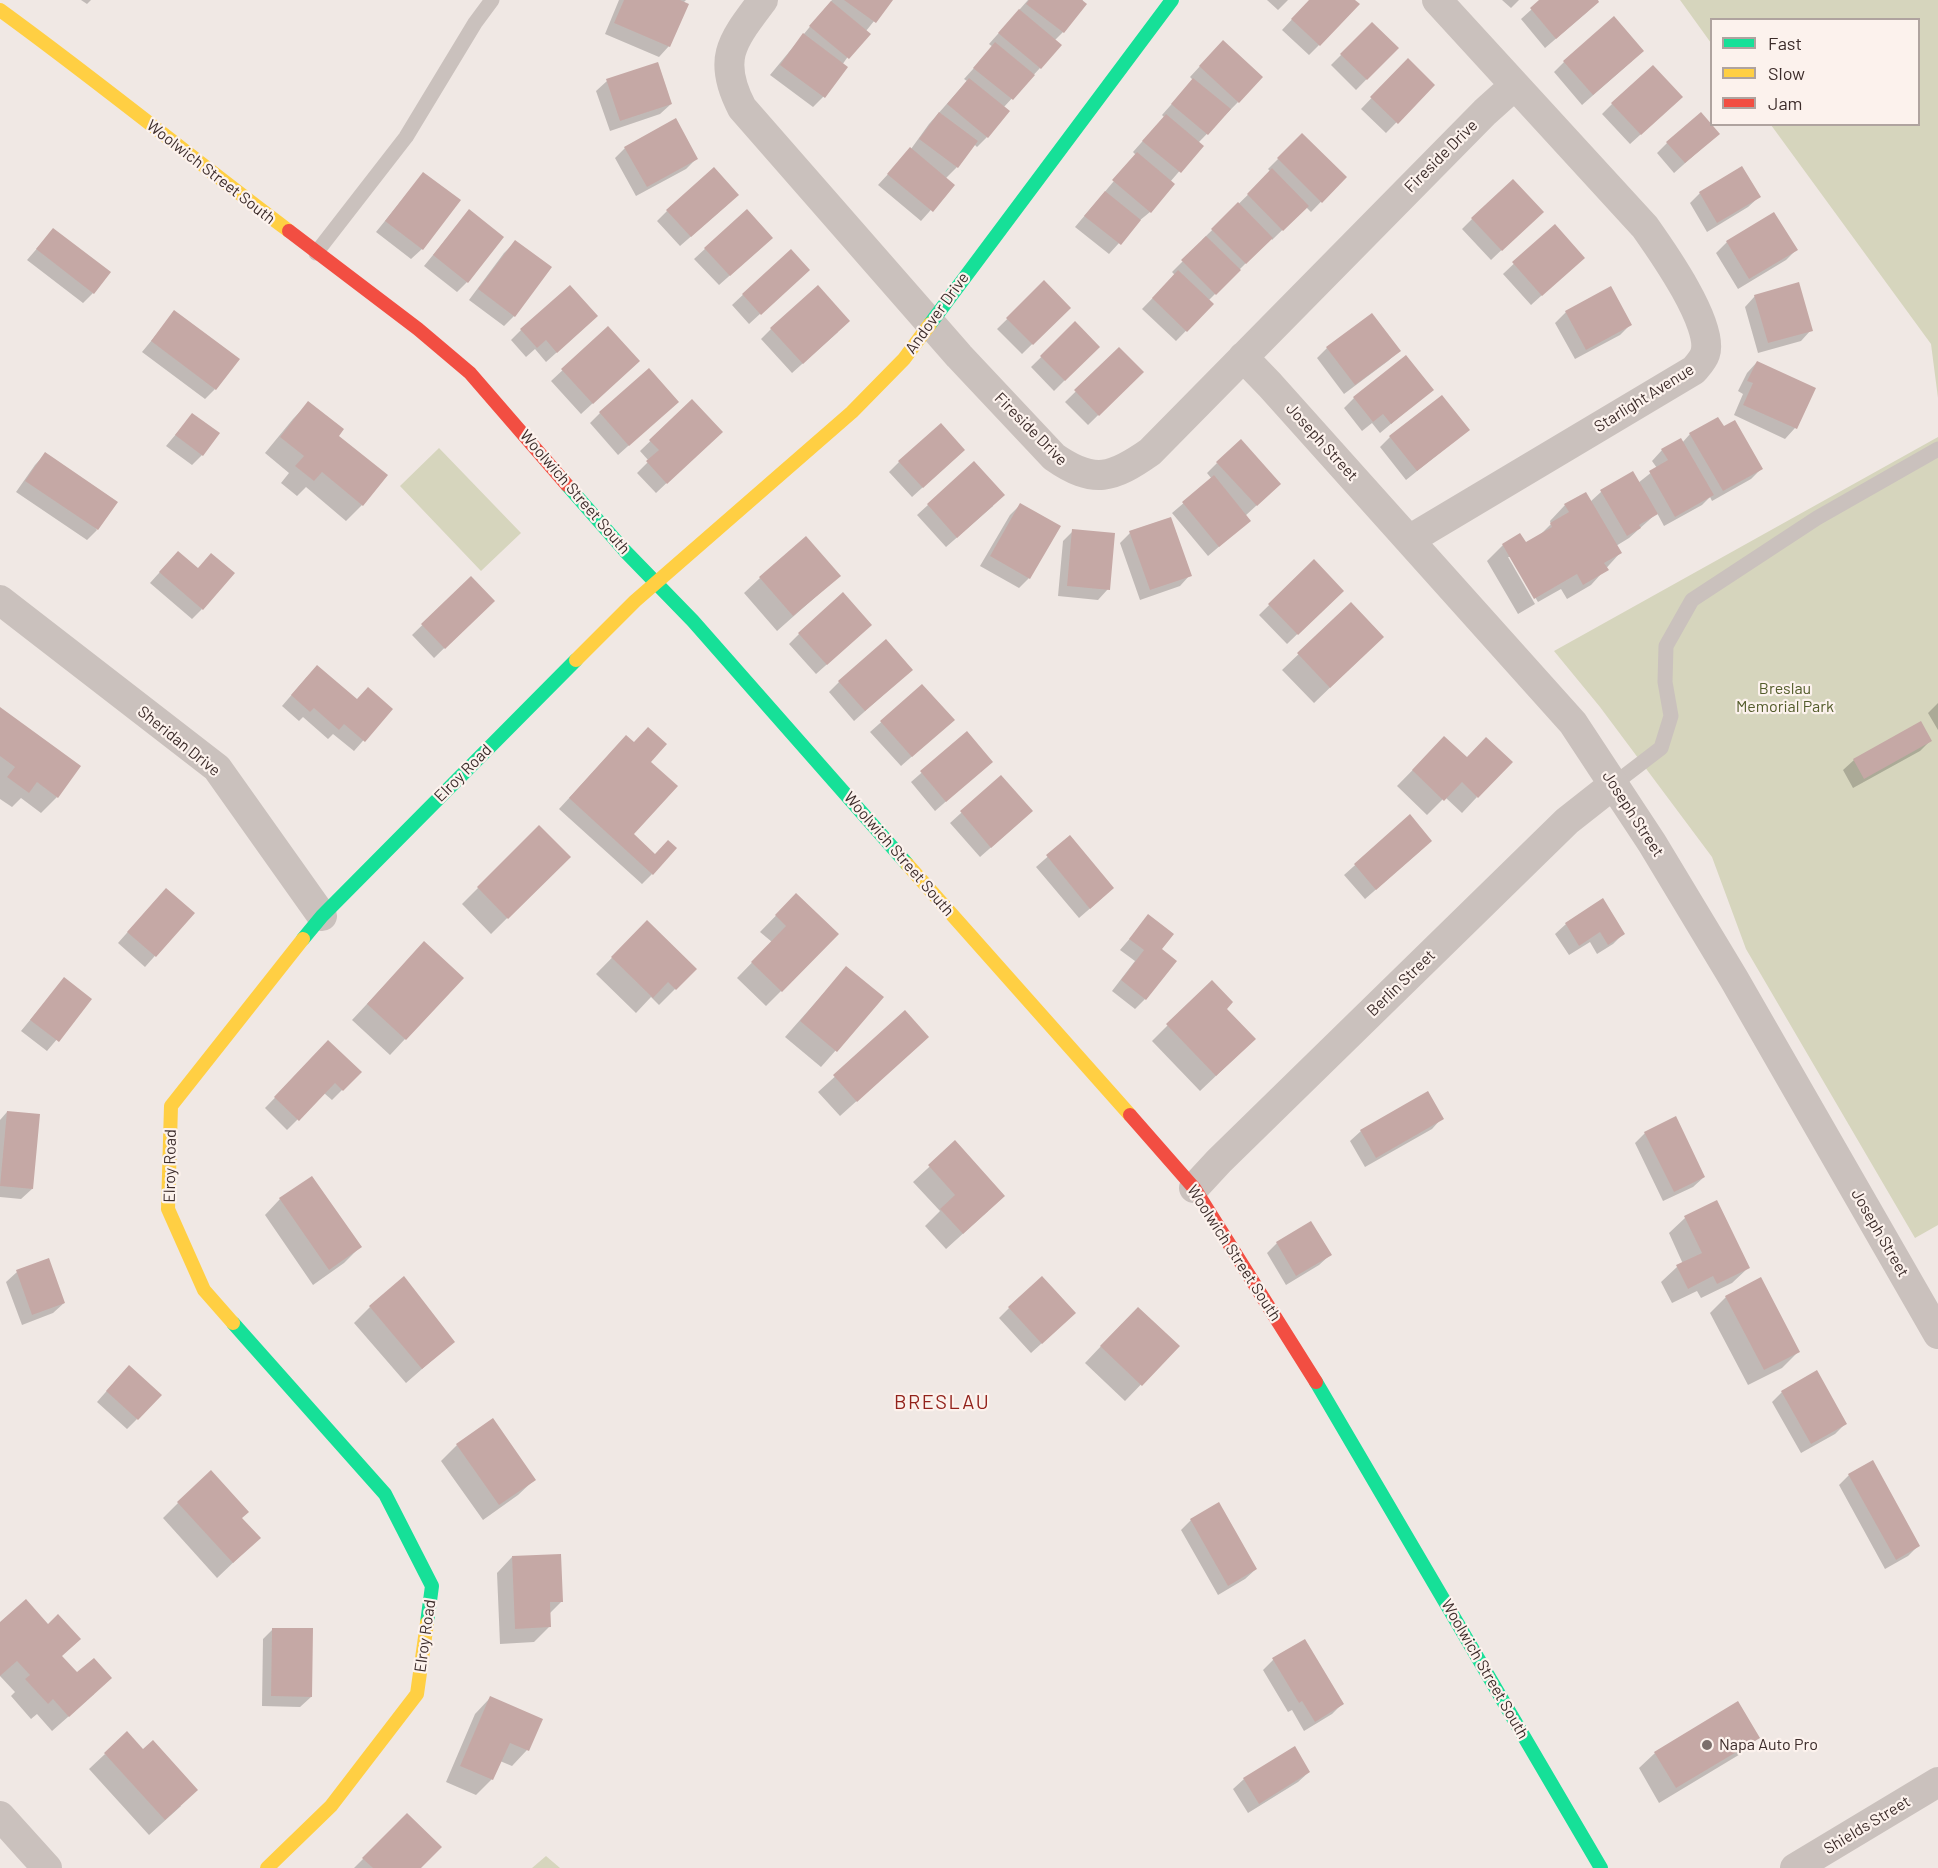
<!DOCTYPE html>
<html>
<head>
<meta charset="utf-8">
<style>
  body { margin:0 }
  #map { position:relative; width:1938px; height:1868px; overflow:hidden; background:#f0e8e4; font-family:Barlow,sans-serif }
  canvas { display:block }
  .legend { position:absolute; left:1710px; top:18px; width:210px; height:108px; box-sizing:border-box; background:#fcf2ed; border:2px solid #afa39f; margin:0; padding:8px 10px; list-style:none; font-size:18px; color:#3c2c2a }
  .legend li { display:flex; align-items:center; gap:12px; height:30px }
  .legend b { width:30px; border:2px solid #afa39f }
</style>
</head>
<body>
<div id="map">
<canvas width="1938" height="1868"></canvas>
<ul class="legend">
<li><b style="height:8px;background:#16e098"></b>Fast</li>
<li><b style="height:8px;background:#ffcf43"></b>Slow</li>
<li><b style="height:8px;background:#f24e42"></b>Jam</li>
</ul>
</div>
<script>
const c = document.querySelector('canvas').getContext('2d');
c.lineJoin = 'round';
function paint(path, color) { c.fillStyle = color; c.fill(path, 'evenodd'); }
function strokePath(path, color, width, dash) { c.strokeStyle = color; c.lineWidth = width; c.lineCap = dash ? 'butt' : 'round'; c.setLineDash(dash || []); c.stroke(path); }
function write(font, color, halo, rows, align = 'center') {
  c.font = font + ' Barlow,sans-serif'; c.lineWidth = 4.5; c.setLineDash([]); c.textBaseline = 'middle'; c.strokeStyle = halo; c.fillStyle = color; for (const [text, x, y, turn = 0] of rows) {
    c.save(); c.translate(x, y); c.rotate((+turn || 0) * Math.PI / 180); c.textAlign = isNaN(turn) ? turn : align; if (halo) c.strokeText(text, 0, 0); c.fillText(text, 0, 0); c.restore();
  }
}
const green = new Path2D(`
  M1680 0H1938V398L1931 344 1771 125 1918 124V20H1712L1711 43Z
  M1938 437V1225L1915 1238 1746 949 1712 857 1600 707 1554 651Z
  M439 448 521 533 481 571 400 486Z
  M546 1856 560 1868H532Z`);
const shadow = new Path2D(`
  M81 0H91L87 4Z
  M619 0H686L683 3 669 46 659 57 605 34Z
  M832 0H894H891L866 31 842 65 823 97 813 107 770 75Z
  M1028 0H1083L1063 32 1054 41 1040 68 1003 108 987 137 977 147 974 144 957 167 945 179 953 185 921 221 878 185 911 149 929 124 967 81 964 79 993 47 989 44Z
  M1267 0H1288L1278 10Z
  M1310 0H1353L1319 45 1309 55 1282 30Z
  M1502 0H1519L1511 8Z
  M1542 0H1596L1587 12 1545 48 1521 19Z
  M1372 24 1397 48 1356 90 1331 65Z
  M1213 52 1238 102 1198 143 1201 146 1170 182 1150 212 1139 221 1109 254 1075 227 1136 155 1133 152 1164 117 1162 115 1193 80 1190 77Z
  M1408 60 1433 85 1386 133 1361 109Z
  M1632 61 1582 105 1554 72 1564 62Z
  M607 81 671 104 660 114 610 131 596 91Z
  M1612 104 1671 107 1630 144 1602 114Z
  M1718 134 1674 173 1657 153 1667 143Z
  M1302 135 1345 177 1311 212 1306 207 1272 240 1271 238 1208 301 1212 304 1176 341 1142 309 1175 275 1172 272 1203 241 1202 240 1271 172 1268 169Z
  M625 148 696 159 686 169 636 196 615 158Z
  M423 174 422 249 411 259 376 232Z
  M1700 193 1759 197 1748 207 1707 232 1690 203Z
  M727 205 680 246 657 221 667 211Z
  M469 211 467 282 457 292 424 266Z
  M746 211 761 248 719 285 694 259Z
  M1774 214 1796 250 1786 260 1738 289 1716 253 1727 242Z
  M1472 219 1531 222 1491 260 1462 229Z
  M1554 226 1572 268 1531 305 1503 274Z
  M53 230 93 293 83 303 27 260Z
  M515 242 514 316 504 326 469 300 504 253Z
  M790 251 797 280 749 324 732 305Z
  M1044 283 1069 308 1022 354 997 329Z
  M1755 296 1811 330 1801 341 1758 353 1745 307Z
  M175 312 215 389 205 399 142 352Z
  M1566 312 1630 325 1620 335 1575 359 1555 323Z
  M1075 324 1098 347 1054 391 1031 367Z
  M586 326 546 362 535 349 526 357 511 340 521 330Z
  M608 328 628 371 581 414 551 381Z
  M771 329 838 332 792 373 761 339Z
  M1327 348 1399 351 1388 361 1344 394 1317 358Z
  M1119 349 1142 372 1088 425 1065 402Z
  M1757 362 1814 388 1795 428 1785 439 1734 415 1743 394 1738 391 1747 373Z
  M1432 390 1380 433 1372 423 1362 431 1344 408 1354 398Z
  M692 401 710 442 656 493 637 473 649 461 640 451Z
  M308 403 336 436 362 505 346 521 306 487 297 496 281 483 289 473 265 453 293 419Z
  M666 412 618 455 590 423 600 413Z
  M192 415 202 455 192 465 166 446Z
  M1723 428 1761 469 1751 479 1712 501 1710 497 1702 505 1664 526 1657 513 1629 538 1616 546 1620 553 1591 585 1567 599 1561 589 1538 602 1511 557H1508L1535 604 1518 614 1487 561 1503 545 1525 544 1538 537 1551 524 1550 521 1565 505 1590 502 1601 492 1633 473 1638 483 1657 468 1652 461 1662 450 1682 443 1690 434Z
  M1468 430 1406 480 1380 447 1390 437Z
  M45 454 97 530 87 540 16 492 35 465Z
  M953 460 912 497 889 472 899 462Z
  M974 463 993 506 946 547 917 515Z
  M1217 463 1269 494 1245 516 1249 521 1208 556 1172 513 1212 479 1207 473Z
  M1020 505 1029 578 1019 588 980 566 1010 515Z
  M1073 531 1108 589 1098 600 1058 596 1063 541Z
  M1130 533 1190 575 1180 586 1140 600 1120 543Z
  M1314 561 1342 591 1287 644 1259 615Z
  M168 563 202 609 192 619 150 583Z
  M839 576 777 631 744 593 760 578Z
  M471 578 493 601 434 658 412 635Z
  M1351 604 1366 653 1314 703 1282 670Z
  M799 634 860 635 816 674 789 644Z
  M307 677 357 700 391 709 354 751 333 734 328 739 303 717 299 721 282 706Z
  M900 680 854 721 829 692 839 682Z
  M922 686 942 730 901 766 870 732Z
  M1938 703V730L1928 713Z
  M0 709 57 797 41 813 21 798 12 807 0 799Z
  M1920 723 1930 741 1920 751 1853 788 1843 770 1854 760Z
  M967 733 991 762 935 811 911 782Z
  M1444 738 1477 797 1462 813 1445 797 1427 815 1397 786Z
  M616 747 649 762 632 835 652 874 642 884 559 809Z
  M1001 777 1021 821 980 857 950 823Z
  M1409 817 1420 851 1365 899 1344 875Z
  M539 827 569 857 491 934 462 904Z
  M1070 837 1102 898 1079 918 1036 867Z
  M796 895 837 935 766 1006 737 978 772 942 760 932Z
  M156 900 193 913 145 967 118 943Z
  M1149 916 1160 950 1145 999 1135 1009 1112 991 1135 961 1120 950Z
  M647 922 695 969 659 1005 651 997 636 1013 596 974Z
  M1566 924 1624 933 1613 944 1597 954 1590 942 1569 955 1555 934Z
  M409 959 405 1039 390 1055 352 1020Z
  M846 968 882 998 821 1067 785 1037Z
  M64 979 90 1000 47 1051 21 1031Z
  M1225 1009 1238 1055 1200 1091 1152 1041 1168 1025Z
  M905 1013 911 1052 840 1116 818 1092Z
  M328 1043 360 1072 332 1100 324 1093 287 1130 265 1108Z
  M7 1112 32 1189 21 1199 0 1197V1120Z
  M1442 1118 1432 1129 1365 1167 1350 1141 1361 1131Z
  M1645 1133 1704 1177 1693 1187 1663 1201 1635 1143Z
  M955 1143 988 1211 946 1249 925 1226 940 1211 913 1182Z
  M280 1199 360 1247 344 1263 313 1285 265 1215Z
  M1716 1202 1748 1268 1732 1283 1701 1298 1697 1291 1672 1303 1661 1282 1677 1267 1683 1264 1669 1233 1685 1218Z
  M1277 1243 1330 1255 1319 1265 1286 1285 1267 1253Z
  M17 1272 64 1303 53 1313 22 1325 6 1282Z
  M1726 1297 1798 1352 1782 1368 1748 1385 1710 1313Z
  M370 1307 453 1342 406 1383 354 1323Z
  M1009 1308 1064 1323 1031 1353 999 1318Z
  M1122 1324 1178 1346 1125 1401 1085 1363Z
  M119 1377 137 1419 127 1429 97 1402Z
  M1782 1392 1845 1424 1835 1434 1801 1453 1772 1402Z
  M457 1445 534 1480 518 1495 483 1520 441 1461Z
  M1849 1475 1918 1546 1908 1556 1885 1569 1839 1485Z
  M178 1503 241 1518 259 1538 217 1578 163 1518Z
  M1191 1520 1256 1569 1245 1579 1218 1595 1181 1530Z
  M512 1557 562 1601 549 1614 550 1626 534 1642 500 1644 497 1573Z
  M0 1624 61 1657 94 1694 52 1731 37 1714 31 1719 11 1696 15 1692 0 1676Z
  M273 1629 311 1697 300 1707 262 1706 263 1639Z
  M1304 1641 1342 1704 1332 1714 1304 1731 1292 1710 1288 1712 1263 1670 1273 1660Z
  M490 1698 527 1750 512 1766 500 1761 492 1779 476 1795 446 1782 475 1714Z
  M1758 1738 1742 1753 1659 1803 1639 1768 1655 1753Z
  M1294 1748 1309 1772 1298 1782 1248 1813 1233 1789 1244 1779Z
  M105 1754 181 1806 149 1835 89 1769Z
  M407 1815 419 1868H354Z`);
const building = new Path2D(`
  M624 0H680L689 4 670 47 614 23Z
  M844 0H893L876 23Z
  M1029 0H1082L1087 4 1064 33 1026 4Z
  M1309 0H1355L1360 4 1320 46 1291 19Z
  M1539 0H1598L1599 2 1556 39 1530 8Z
  M831 1 871 34 849 59 809 26Z
  M1019 9 1062 45 1041 69 998 33Z
  M1614 16 1644 51 1593 95 1563 61Z
  M1372 22 1399 48 1367 80 1340 54Z
  M803 33 848 67 825 98 780 65Z
  M1223 40 1263 77 1239 103 1199 66Z
  M995 42 1035 75 1013 100 973 68Z
  M1408 58 1435 85 1398 124 1370 97Z
  M658 62 672 104 620 121 606 79Z
  M1653 65 1683 97 1641 135 1611 103Z
  M969 78 1010 111 988 138 947 104Z
  M1193 78 1231 109 1208 135 1171 104Z
  M939 112 978 141 958 168 919 139Z
  M1701 112 1720 134 1685 163 1666 142Z
  M1166 114 1204 146 1181 173 1142 141Z
  M676 118 698 159 647 187 624 147Z
  M1302 133 1347 177 1322 203 1277 158Z
  M910 147 955 185 933 212 887 174Z
  M1137 152 1175 184 1151 213 1112 180Z
  M1742 166 1761 197 1717 223 1699 192Z
  M714 167 739 195 691 237 666 210Z
  M1272 168 1309 206 1283 231 1247 194Z
  M423 172 461 200 423 250 385 221Z
  M1513 179 1544 212 1502 251 1471 218Z
  M1105 191 1141 220 1121 245 1084 216Z
  M1238 202 1273 238 1246 264 1211 229Z
  M469 209 504 237 468 283 433 255Z
  M747 209 773 238 730 276 704 248Z
  M1774 212 1798 250 1749 279 1726 241Z
  M1555 224 1585 258 1542 296 1512 262Z
  M53 228 111 272 94 294 36 249Z
  M1206 236 1241 270 1216 295 1181 260Z
  M515 240 552 267 515 317 478 289Z
  M791 249 810 270 761 315 742 294Z
  M1178 270 1214 304 1187 332 1152 298Z
  M1044 280 1071 308 1033 345 1006 318Z
  M1799 282 1813 331 1768 343 1754 295Z
  M570 285 598 316 557 353 546 340 537 348 520 329Z
  M818 285 850 321 803 364 770 328Z
  M1611 286 1632 325 1586 350 1565 311Z
  M174 310 240 359 216 390 151 341Z
  M1372 313 1401 351 1355 385 1326 347Z
  M1075 321 1100 347 1065 381 1040 356Z
  M608 326 640 361 593 404 561 369Z
  M1119 347 1144 372 1099 416 1074 390Z
  M1406 355 1434 390 1391 424 1383 414 1373 422 1353 397Z
  M1757 361 1816 388 1797 429 1743 405 1753 383 1747 381Z
  M649 368 679 402 629 446 599 412Z
  M1442 395 1470 430 1417 471 1389 436Z
  M692 399 723 432 667 484 646 461 659 450 649 440Z
  M308 401 344 429 339 436 388 475 363 506 322 472 314 481 295 466 304 456 280 437Z
  M192 413 220 433 203 456 175 435Z
  M1718 417 1724 426 1735 420 1763 469 1723 491 1689 433Z
  M941 423 965 450 923 488 898 461Z
  M1681 438 1714 495 1675 517 1649 471 1668 460 1661 449Z
  M1241 439 1281 484 1257 506 1216 462Z
  M45 452 118 502 98 530 25 481Z
  M974 461 1005 495 957 538 927 504Z
  M1633 471 1658 514 1639 525 1641 528 1627 536 1600 490Z
  M1214 475 1251 521 1219 547 1182 502Z
  M1586 492 1622 553 1604 563 1609 570 1583 585 1577 574 1534 599 1502 544 1520 533 1526 542 1552 527 1550 523 1569 512 1564 504Z
  M1020 503 1061 526 1030 579 990 556Z
  M1171 517 1192 576 1150 590 1129 531Z
  M1072 529 1115 533 1110 590 1067 586Z
  M806 536 841 576 793 616 759 577Z
  M178 551 198 568 211 553 235 573 203 610 159 572Z
  M1314 559 1344 591 1298 635 1268 604Z
  M471 576 495 601 445 649 421 624Z
  M843 592 872 625 827 665 798 633Z
  M1351 602 1384 637 1330 688 1297 653Z
  M886 639 913 670 865 711 838 681Z
  M317 665 357 699 368 687 393 709 365 742 344 724 339 730 314 708 310 712 291 695Z
  M922 684 955 720 912 757 880 721Z
  M0 707 81 766 58 798 37 782 29 793 7 777 15 767 0 756Z
  M1921 721 1932 741 1864 779 1853 759Z
  M648 727 667 744 651 762 678 786 634 834 655 854 668 840 677 848 653 875 569 798 626 735 634 742Z
  M967 731 993 762 946 802 920 771Z
  M1444 736 1467 757 1486 737 1513 762 1478 798 1462 782 1444 801 1412 770Z
  M1001 775 1033 811 991 848 960 811Z
  M1410 814 1432 841 1376 890 1354 864Z
  M539 825 571 857 508 919 477 887Z
  M1070 835 1114 888 1090 909 1046 855Z
  M166 888 195 913 156 957 127 932Z
  M796 893 839 934 782 992 751 962 786 926 775 915Z
  M1603 898 1625 934 1608 945 1600 932 1579 946 1565 923Z
  M1148 914 1174 934 1162 949 1177 961 1146 1000 1121 980 1144 950 1129 939Z
  M647 920 697 969 676 990 668 982 653 998 611 957Z
  M424 941 464 978 406 1040 367 1004Z
  M846 966 884 997 837 1052 800 1021Z
  M64 977 92 999 59 1042 30 1020Z
  M1212 980 1233 1002 1227 1009 1256 1039 1216 1076 1166 1024Z
  M905 1010 929 1037 857 1102 833 1075Z
  M328 1040 362 1072 343 1091 335 1083 299 1121 274 1097Z
  M1428 1091 1444 1119 1376 1158 1360 1130Z
  M7 1111 40 1114 33 1189 0 1186Z
  M1676 1116 1705 1177 1674 1192 1644 1132Z
  M955 1140 1005 1196 963 1234 940 1209 955 1195 928 1165Z
  M312 1176 362 1247 329 1270 279 1198Z
  M1717 1200 1750 1268 1717 1284 1713 1276 1688 1289 1676 1265 1702 1253 1684 1216Z
  M1311 1221 1332 1255 1296 1276 1276 1242Z
  M49 1258 65 1303 32 1315 16 1270Z
  M404 1276 455 1342 422 1369 369 1306Z
  M1042 1276 1076 1313 1042 1344 1008 1307Z
  M1761 1277 1800 1352 1764 1370 1725 1296Z
  M1138 1307 1180 1346 1142 1386 1100 1346Z
  M129 1365 162 1395 138 1420 106 1391Z
  M1817 1370 1847 1424 1811 1444 1781 1391Z
  M493 1418 536 1480 499 1505 456 1444Z
  M1873 1460 1920 1546 1896 1560 1848 1474Z
  M211 1470 249 1512 242 1518 261 1538 233 1563 177 1502Z
  M1219 1502 1257 1569 1228 1586 1190 1519Z
  M561 1554 563 1602H550L551 1627 515 1629 512 1556Z
  M26 1599 48 1624 58 1614 81 1639 62 1656 77 1672 94 1658 112 1678 69 1717 53 1699 48 1704 25 1679 30 1675 17 1661 0 1676V1622Z
  M272 1628H313L312 1697 271 1696Z
  M1305 1639 1344 1704 1315 1722 1302 1701 1299 1703 1272 1658Z
  M490 1696 543 1719 529 1751 510 1743 493 1780 460 1766Z
  M1738 1701 1760 1738 1676 1788 1654 1752Z
  M127 1731 143 1749 153 1740 198 1790 165 1820 104 1753Z
  M1295 1746 1310 1772 1259 1804 1243 1778Z
  M407 1813 442 1847 421 1868H373L362 1858Z`);
const lane = new Path2D(`
  M316 253 406 137 475 23 492 0
  M1614 784 1661 748 1671 716 1665 682 1666 646 1692 600 1817 518 1938 449`);
const street = new Path2D(`
  M763 0C733 40 716 58 742 108L959 356 1054 457C1094 485 1113 478 1150 452L1485 112 1515 85
  M1243 357 1270 385 1573 723 1652 843 1734 979 1938 1334
  M1409 540 1694 370C1698 365 1703 360 1705 354 1715 326 1662 251 1645 227L1437 0
  M0 600 217 768 322 916
  M1194 1188 1219 1161 1567 821 1614 784
  M0 1816 47 1868
  M1795 1868 1938 1782`);
const fast = new Path2D(`
  M930 324 1172 0
  M567 485 625 551 693 621 907 864
  M303 939 322 916 576 660
  M233 1323 385 1494 432 1586 427 1623
  M1316 1382 1601 1868`);
const slow = new Path2D(`
  M0 10C98 81 192 158 289 231
  M576 660 635 601 852 412 904 359 930 324
  M907 864 1130 1115
  M233 1323 204 1290 168 1209 171 1106 303 939
  M267 1868 331 1806 417 1694 427 1623`);
const jam = new Path2D(`
  M289 231 418 329 470 373 567 485
  M1130 1115 1194 1188 1316 1382`);
const markers = [
  [1707,1745,6,"#7b6e6b"]
];
const streetNames = [
  ["Fireside Drive",1441,156,-45],
  ["Woolwich Street South",211,172,38],
  ["Andover Drive",937,313,-54],
  ["Starlight Avenue",1644,398,-32],
  ["Fireside Drive",1031,429,45],
  ["Joseph Street",1322,442,48],
  ["Woolwich Street South",575,492,49],
  ["Sheridan Drive",179,741,39],
  ["Elroy Road",463,773,-45],
  ["Joseph Street",1633,814,57],
  ["Woolwich Street South",899,854,49],
  ["Berlin Street",1401,983,-44],
  ["Elroy Road",170,1166,-89],
  ["Joseph Street",1880,1233,60],
  ["Woolwich Street South",1234,1253,57],
  ["Elroy Road",425,1636,-82],
  ["Woolwich Street South",1485,1669,60],
  ["Shields Street",1867,1825,-31]
];
const parkNames = [
  ["Breslau",1785,689],
  ["Memorial Park",1785,707]
];
const poiNames = [
  ["Napa Auto Pro",1719,1745]
];
const quarterNames = [
  ["BRESLAU",942,1402]
];
paint(green, '#d6d5bd');
paint(shadow, '#0003');
paint(building, '#c5a8a5');
strokePath(lane, '#cac1bd', 15);
strokePath(street, '#cac1bd', 30);
strokePath(fast, '#16e098', 14);
strokePath(slow, '#ffcf43', 14);
strokePath(jam, '#f24e42', 14);
for (const [x, y, r, color] of markers) { const dot = new Path2D(); dot.arc(x, y, r, 0, 2 * Math.PI); c.fillStyle = color; c.fill(dot); strokePath(dot, '#fcf2ed', 2); }
write('16px', '#3c2c2a', '#fcf2ed', streetNames);
write('16px', '#535c2b', '#fcf2ed', parkNames);
write('16px', '#3c2c2a', '#fcf2ed', poiNames, 'left');
c.letterSpacing = '1.5px';
write('20px', '#92221b', '#fcf2ed', quarterNames);
c.letterSpacing = '0px';
</script>
</body>
</html>
